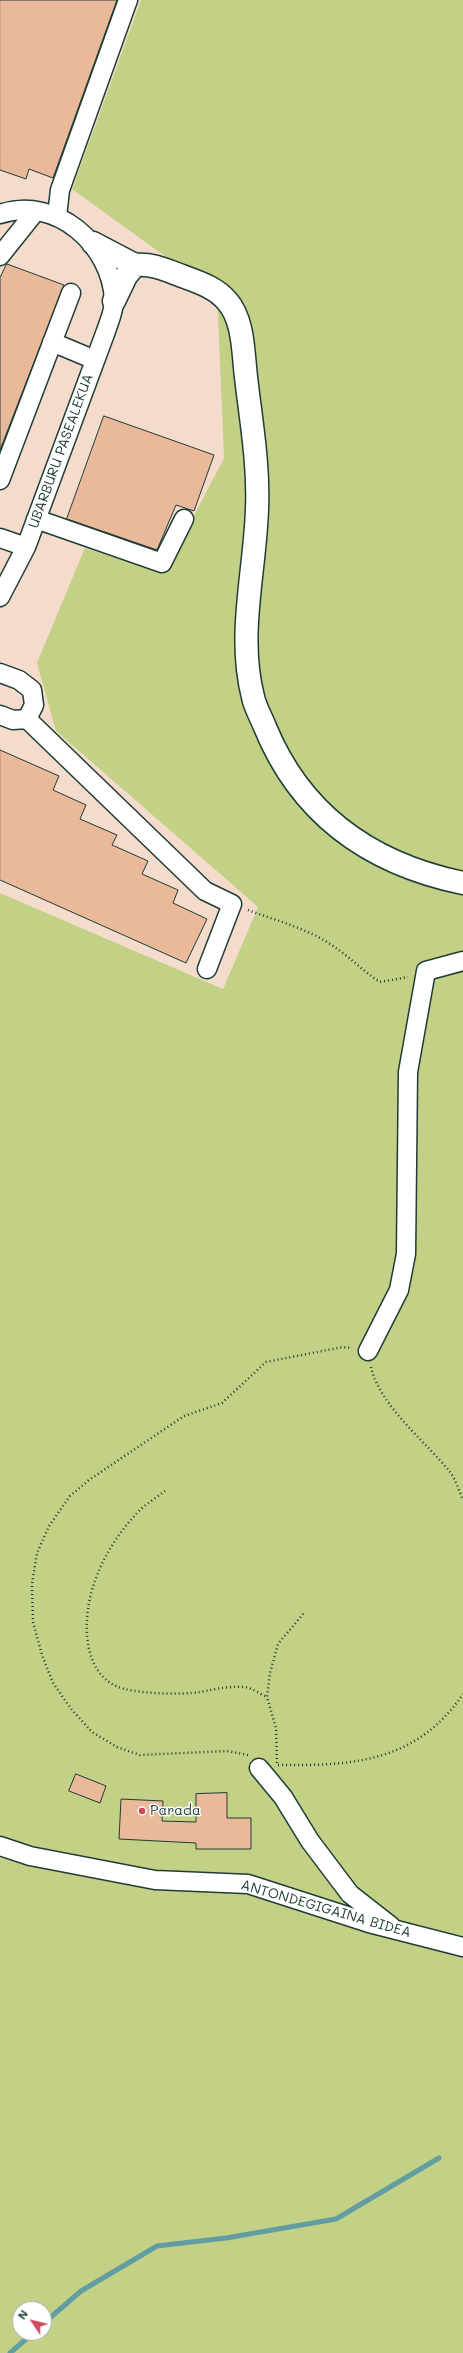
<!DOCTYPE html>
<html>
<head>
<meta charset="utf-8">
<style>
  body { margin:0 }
  #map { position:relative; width:463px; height:2353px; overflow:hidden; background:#f8eae1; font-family:Mali,sans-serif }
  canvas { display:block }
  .north { position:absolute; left:12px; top:2301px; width:40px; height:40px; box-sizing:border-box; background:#fff; border:1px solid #a5b1ae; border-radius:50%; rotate:305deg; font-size:11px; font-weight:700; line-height:16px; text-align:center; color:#1f3d34 }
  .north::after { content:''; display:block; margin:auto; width:14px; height:18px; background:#d1495b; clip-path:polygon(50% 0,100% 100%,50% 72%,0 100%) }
</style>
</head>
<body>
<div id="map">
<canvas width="463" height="2353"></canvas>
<div class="north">N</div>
</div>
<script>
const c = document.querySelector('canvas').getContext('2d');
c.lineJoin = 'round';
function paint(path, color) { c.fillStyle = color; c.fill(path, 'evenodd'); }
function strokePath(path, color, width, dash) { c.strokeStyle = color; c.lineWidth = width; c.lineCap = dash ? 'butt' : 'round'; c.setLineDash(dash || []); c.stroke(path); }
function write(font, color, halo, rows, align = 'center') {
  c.font = font + ' Mali,sans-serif'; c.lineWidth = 3; c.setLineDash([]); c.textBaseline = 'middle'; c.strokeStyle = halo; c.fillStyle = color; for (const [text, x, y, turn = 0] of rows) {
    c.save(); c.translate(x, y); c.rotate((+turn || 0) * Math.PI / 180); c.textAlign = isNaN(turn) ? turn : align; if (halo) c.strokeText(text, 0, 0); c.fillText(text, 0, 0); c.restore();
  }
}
const built = new Path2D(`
  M0 0H141L72 188 217 294 224 458 162 574 56 731 258 907 223 989 0 893Z`);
const green = new Path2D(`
  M141 0H463V2353H0V893L223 989 258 907 56 731 37 663 85 548 163 574 224 458 217 294 72 189ZM20 2309H44V2333H20Z`);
const stream = new Path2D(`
  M44 2323 81 2291 157 2246 226 2238 336 2219 439 2158
  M10 2353 33 2333`);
const building = new Path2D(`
  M0 0H117L53 178 29 169 26 179 0 170Z
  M7 264 64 285 0 450V278Z
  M104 416 214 455 194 511 176 505 157 550 67 519Z
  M0 750 59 776 53 790 86 805 80 819 117 835 112 845 148 861 142 874 178 890 173 903 207 919 186 963 0 880Z
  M76 1774 106 1786 100 1803 69 1791Z
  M227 1793V1818H251V1849H196V1843L119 1839 121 1799 163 1801 162 1821 196 1822V1794Z`);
const path = new Path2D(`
  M248 910C277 921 310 929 336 948 352 959 364 972 380 982L408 977
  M371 1367C379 1405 427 1443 450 1472 456 1480 459 1491 463 1500
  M165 1491C157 1497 146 1504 139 1511 113 1538 93 1573 88 1609 84 1636 88 1673 116 1686 132 1694 182 1695 200 1692 216 1689 228 1686 245 1687 252 1688 260 1694 267 1697
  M248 1755 227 1751 140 1755 117 1747 92 1732 72 1710 53 1683 42 1655 33 1622 32 1584 37 1553 49 1526 70 1496 89 1480 184 1416 222 1403 266 1362 343 1347 352 1348
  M277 1763 276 1728 267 1697 270 1673 278 1644 304 1613
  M278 1765C353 1766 417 1762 463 1694`);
const minor = new Path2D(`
  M0 214C56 195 112 245 114 301 114 311 109 322 106 331L26 547 0 597
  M57 216 60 190 128 0
  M0 256 36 211
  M52 342 95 360
  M0 480 71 293
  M36 519 162 563 184 519
  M0 538 26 547
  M0 673 19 680 32 690 34 705 27 719 13 720 0 715
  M27 719 205 891 232 904 207 969
  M368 1351 399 1290 406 1254 408 1072 426 971 463 961
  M259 1768 283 1797 310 1841 350 1894 391 1926
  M0 1846 30 1856 155 1880 248 1884 369 1923 463 1947`);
const major = new Path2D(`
  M93 243 135 265
  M135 265C152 263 166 270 182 276 198 282 215 287 227 301 244 320 243 353 246 377 251 421 259 465 257 509 255 572 237 635 253 697 255 707 261 717 265 727 301 815 371 864 463 883
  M114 301 126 276 135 265`);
const markers = [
  [142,1811,4,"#d1495b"]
];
const streetNames = [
  ["UBARBURU PASEALEKUA",61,451,-70],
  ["ANTONDEGIGAINA BIDEA",326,1909,16]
];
const poiNames = [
  ["Parada",150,1811]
];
paint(built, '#f4dbcc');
paint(green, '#c2d185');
strokePath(stream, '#629da2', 5);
paint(building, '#e9b99a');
strokePath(building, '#1f3d34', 1);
strokePath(minor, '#1f3d34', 21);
strokePath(major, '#1f3d34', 25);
strokePath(path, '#1f3d34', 2.5, [1, 3]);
strokePath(minor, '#fff', 18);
strokePath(major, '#fff', 22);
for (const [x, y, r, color] of markers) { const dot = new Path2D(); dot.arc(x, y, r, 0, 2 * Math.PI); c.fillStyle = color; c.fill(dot); strokePath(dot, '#fff', 1.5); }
write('14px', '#1f3d34', '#fff', streetNames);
write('14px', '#1f3d34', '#fff', poiNames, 'left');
</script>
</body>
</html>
